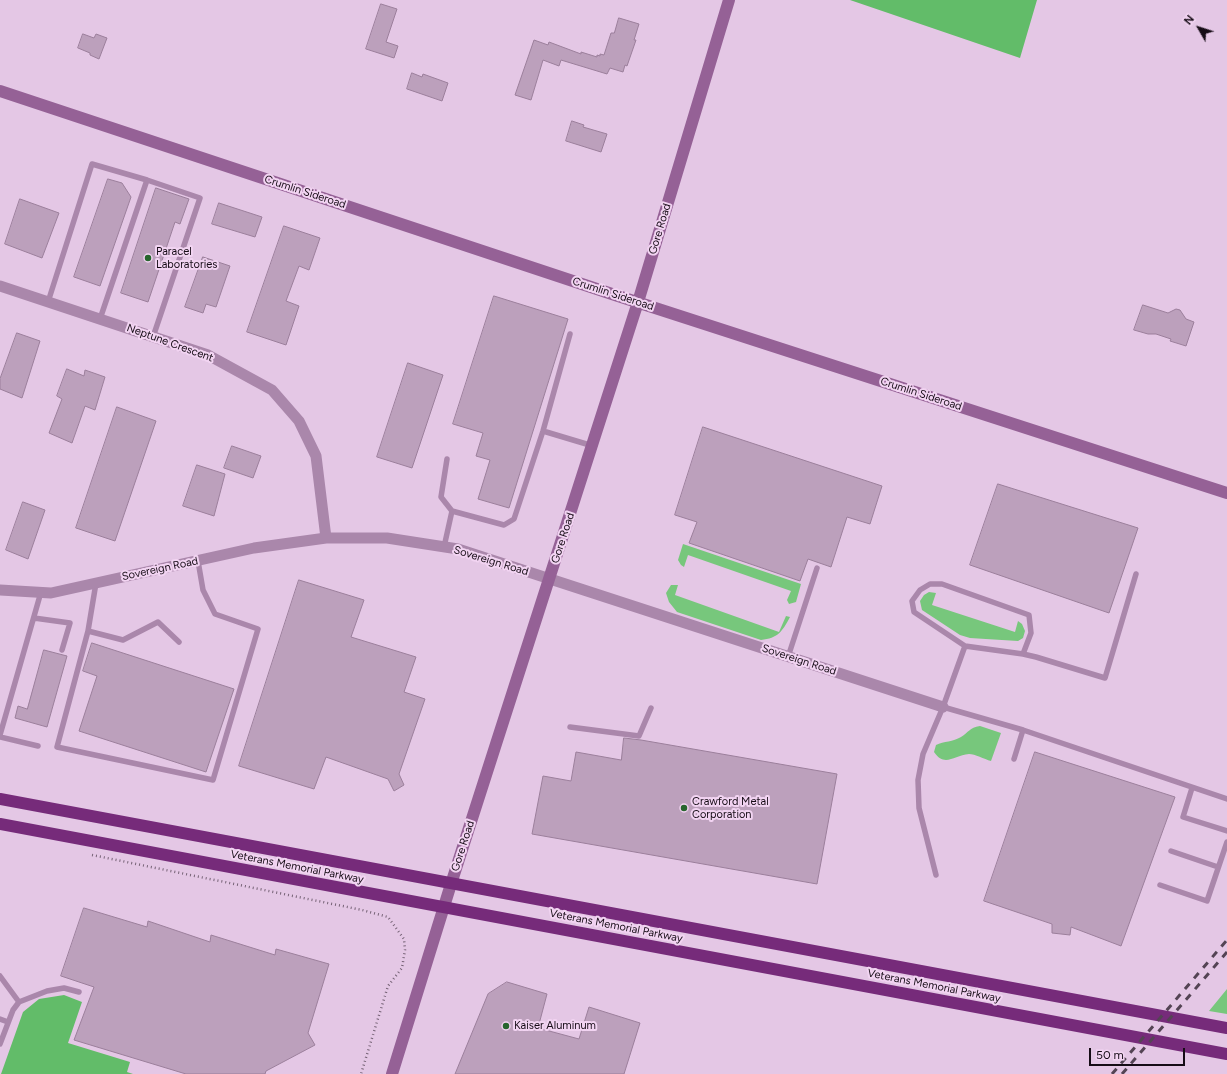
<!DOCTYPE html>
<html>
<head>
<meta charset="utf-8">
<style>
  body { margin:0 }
  #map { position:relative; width:1227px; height:1074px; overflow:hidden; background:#e4c7e5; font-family:Figtree,sans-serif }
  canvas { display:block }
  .north { position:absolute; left:1179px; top:8px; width:40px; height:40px; -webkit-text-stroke:3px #f2d4f2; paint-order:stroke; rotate:309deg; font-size:11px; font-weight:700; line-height:16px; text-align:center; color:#160c16 }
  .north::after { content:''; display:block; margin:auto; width:14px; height:18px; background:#160c16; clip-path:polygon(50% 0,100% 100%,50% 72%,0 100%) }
  .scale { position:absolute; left:1089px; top:1048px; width:96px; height:18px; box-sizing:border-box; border:2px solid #160c16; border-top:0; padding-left:5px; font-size:12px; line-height:14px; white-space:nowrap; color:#160c16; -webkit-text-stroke:3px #f2d4f2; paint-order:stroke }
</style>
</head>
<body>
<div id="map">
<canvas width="1227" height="1074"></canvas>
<div class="north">N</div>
<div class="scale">50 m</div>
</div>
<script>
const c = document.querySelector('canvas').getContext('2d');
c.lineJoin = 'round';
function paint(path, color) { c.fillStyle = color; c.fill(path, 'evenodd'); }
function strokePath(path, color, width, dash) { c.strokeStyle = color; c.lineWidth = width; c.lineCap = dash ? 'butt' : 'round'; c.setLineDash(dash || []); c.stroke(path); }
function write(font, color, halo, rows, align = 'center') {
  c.font = font + ' Figtree,sans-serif'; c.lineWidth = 4; c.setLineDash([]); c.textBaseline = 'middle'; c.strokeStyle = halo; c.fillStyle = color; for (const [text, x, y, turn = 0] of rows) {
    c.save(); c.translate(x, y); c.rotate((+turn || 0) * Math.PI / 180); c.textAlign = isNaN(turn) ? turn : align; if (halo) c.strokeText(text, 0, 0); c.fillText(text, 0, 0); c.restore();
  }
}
const green = new Path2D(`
  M683 544 801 584 796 602 789 604 787 600 791 591 688 555 684 567 681 565 678 560Z
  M671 585H678L675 595 779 632 786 616 790 617C782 632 778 638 761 640L677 612 669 602 666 593Z
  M929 592 936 593 932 605 1015 632 1018 621 1022 624 1025 631 1023 638 1018 641 970 638 960 635 922 610 920 601 924 595Z
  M980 726 1001 733 991 761C984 759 975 754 969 754 954 755 945 768 934 752L936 745C944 741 953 742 961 737 969 732 969 728 980 726Z
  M1227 989V1014L1209 1011Z`);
const forest = new Path2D(`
  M850 0H1037L1020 58Z
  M64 995 82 1002 68 1043 130 1062 127 1072 133 1074H1L23 1012 39 999Z`);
const building = new Path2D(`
  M381 4 397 9 386 42 398 46 394 58 366 49Z
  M619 18 639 24 634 40H636L627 66 625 65 623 72 610 68 607 74 561 60 559 66 543 60 531 100 515 95 534 40 548 45 549 42 581 54V52L597 57V55L600 56V54L604 55 611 33H614Z
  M83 34 94 38 96 34 107 38 99 59 90 55V53L78 48Z
  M412 73 422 77 423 74 448 83 442 101 407 89Z
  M572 121 584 125 583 127 607 134 601 152 566 141Z
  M108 179 122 183 131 197 100 286 74 277Z
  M156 188 189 199 180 224 175 222 148 302 121 293Z
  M20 199 59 213 42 258 5 244Z
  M219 203 262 217 255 237 212 224Z
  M284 226 320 238 309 270 299 266 286 301 299 306 286 345 247 332Z
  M203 257 230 266 216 307 206 304 203 313 185 307Z
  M494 296 568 319 509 508 478 499 490 460 476 456 483 433 453 424Z
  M1143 305 1168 313 1176 309 1180 310 1186 319 1194 322 1186 346 1170 341 1171 339 1156 334H1148L1134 330Z
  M17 333 40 341 22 398 0 389V379Z
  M408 363 443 375 412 468 377 457Z
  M67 369 84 376 85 370 105 377 95 410 85 406 72 443 49 433 62 399 57 396Z
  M117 407 156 421 115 541 76 528Z
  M703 427 882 486 870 524 847 517 831 567 808 559 800 581 689 543 697 522 675 515Z
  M232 446 261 456 253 478 224 468Z
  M197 465 225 474 214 516 183 506Z
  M998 484 1138 528 1109 613 970 565Z
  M23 502 45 510 28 559 6 550Z
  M299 580 364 600 351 637 416 657 404 692 425 699 399 774 404 785 394 791 388 779 326 757 314 789 239 766Z
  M92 643 234 689 206 772 79 731 97 676 83 671Z
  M44 650 67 656 47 727 15 718 18 706 27 709Z
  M624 738 641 740 837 774 817 884 532 834 543 776 571 781 576 752 621 760Z
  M1035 752 1175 797 1121 946 1071 927 1070 935 1052 933V924L984 901Z
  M84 908 147 927 148 921 210 942 211 935 275 955 276 949 329 964 308 1033 315 1045 266 1071 265 1074H186L74 1040 94 987 61 976Z
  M507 982 547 994 538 1028 579 1039 589 1007 640 1023 624 1074H455L488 994Z`);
const path = new Path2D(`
  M92 855 362 910 388 917 404 939 405 950 402 968 388 986 361 1074`);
const lane = new Path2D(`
  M147 180 200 198 153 337
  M48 302 92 164 147 180 100 319
  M543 431 593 446
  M452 511 504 525 514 519 543 431 570 334
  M444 547 452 511 441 497 447 459
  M96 583 88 631 57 747 213 780 258 629 215 614 203 590 198 561
  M930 584H942L1029 615 1031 633 1023 654 965 646 914 612 912 601 920 590Z
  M34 618 70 623 62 650
  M88 631 123 640 158 622 179 642
  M1023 654 1036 657 1105 678 1136 574
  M788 657 817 568
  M943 707 1023 730 1227 799
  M570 727 639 736 651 708
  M0 735 41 592
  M0 737 38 746
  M1014 759 1023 730
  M1192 788 1183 817 1227 831
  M1171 851 1218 867
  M936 875 919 808 918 780 923 754 943 707 965 646
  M1160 885 1207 901 1227 842
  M0 976 19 1002
  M0 1019 8 1022
  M0 1044 13 1010 19 1002 47 991 64 988 79 992`);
const street = new Path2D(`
  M0 286 208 355 272 390 299 421 316 456 326 538
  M0 590 51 593 254 548 326 538H387L458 549 943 707`);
const secondary = new Path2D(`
  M0 91 615 295 1227 493
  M392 1074 451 884 638 302 729 0`);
const highway = new Path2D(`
  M0 799 1227 1028
  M0 824 1227 1054`);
const rail = new Path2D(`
  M1112 1074 1227 940
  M1122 1074 1227 952`);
const markers = [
  [148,258,4,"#26652d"],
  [684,808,4,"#26652d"],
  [506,1026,4,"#26652d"]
];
const streetNames = [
  ["Crumlin Sideroad",305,192,18],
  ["Gore Road",660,229,-73],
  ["Crumlin Sideroad",613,294,18],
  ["Neptune Crescent",170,343,20],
  ["Crumlin Sideroad",921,394,18],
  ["Gore Road",563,538,-72],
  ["Sovereign Road",491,561,17],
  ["Sovereign Road",160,569,-12],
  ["Sovereign Road",799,660,18],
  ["Gore Road",463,846,-72],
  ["Veterans Memorial Parkway",297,867,11],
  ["Veterans Memorial Parkway",616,926,11],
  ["Veterans Memorial Parkway",934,986,11]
];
const poiNames = [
  ["Paracel",156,252],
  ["Laboratories",156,265],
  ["Crawford Metal",692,802],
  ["Corporation",692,815],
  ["Kaiser Aluminum",514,1026]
];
paint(green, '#77c77c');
paint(forest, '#62bc69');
paint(building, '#bca0bc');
strokePath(building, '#9b7f9b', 1);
strokePath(path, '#766376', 2.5, [1, 3]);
strokePath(lane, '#aa87ab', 5.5);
strokePath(street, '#aa87ab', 11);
strokePath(secondary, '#956196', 12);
strokePath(highway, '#762b7a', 12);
strokePath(rail, '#544454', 3, [7, 7]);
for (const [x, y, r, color] of markers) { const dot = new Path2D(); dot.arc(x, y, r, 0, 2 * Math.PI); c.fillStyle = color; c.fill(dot); strokePath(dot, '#f2d4f2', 1.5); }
write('11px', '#160c16', '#f2d4f2', streetNames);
write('11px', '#160c16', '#f2d4f2', poiNames, 'left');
</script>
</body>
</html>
